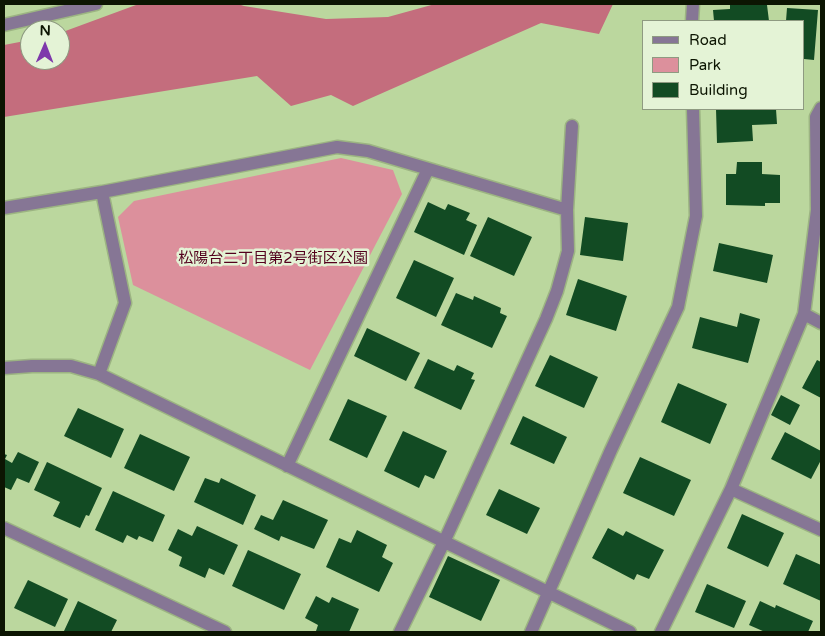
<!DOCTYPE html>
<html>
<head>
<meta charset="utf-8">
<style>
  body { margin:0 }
  #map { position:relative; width:825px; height:636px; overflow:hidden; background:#bbd79e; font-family:"Varela Round",sans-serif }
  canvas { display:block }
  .frame { position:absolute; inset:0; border:5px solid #0c1502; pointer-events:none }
  .legend { position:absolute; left:642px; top:20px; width:162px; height:90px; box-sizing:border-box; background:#e4f3d6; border:1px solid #8e9a81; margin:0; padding:6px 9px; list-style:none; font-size:15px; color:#0c1502 }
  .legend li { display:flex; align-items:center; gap:10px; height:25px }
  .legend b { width:25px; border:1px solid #8e9a81 }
  .north { position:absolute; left:20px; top:20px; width:50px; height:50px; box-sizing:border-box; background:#e4f3d6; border:1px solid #8e9a81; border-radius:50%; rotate:1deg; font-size:14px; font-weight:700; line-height:20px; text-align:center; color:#0c1502 }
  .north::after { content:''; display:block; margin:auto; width:18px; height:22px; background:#7e38ab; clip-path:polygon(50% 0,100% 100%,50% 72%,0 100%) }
</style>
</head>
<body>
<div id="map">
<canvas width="825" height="636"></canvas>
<div class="frame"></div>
<ul class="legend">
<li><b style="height:6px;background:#867695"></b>Road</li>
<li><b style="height:14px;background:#dc909c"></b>Park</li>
<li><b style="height:14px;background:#124b23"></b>Building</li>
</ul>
<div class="north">N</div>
</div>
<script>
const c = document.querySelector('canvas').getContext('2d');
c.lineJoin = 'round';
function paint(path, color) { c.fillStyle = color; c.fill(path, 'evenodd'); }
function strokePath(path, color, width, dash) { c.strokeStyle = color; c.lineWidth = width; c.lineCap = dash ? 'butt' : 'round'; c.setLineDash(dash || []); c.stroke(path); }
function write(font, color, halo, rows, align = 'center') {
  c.font = font + ' "Varela Round","Noto Sans JP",sans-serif'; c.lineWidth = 5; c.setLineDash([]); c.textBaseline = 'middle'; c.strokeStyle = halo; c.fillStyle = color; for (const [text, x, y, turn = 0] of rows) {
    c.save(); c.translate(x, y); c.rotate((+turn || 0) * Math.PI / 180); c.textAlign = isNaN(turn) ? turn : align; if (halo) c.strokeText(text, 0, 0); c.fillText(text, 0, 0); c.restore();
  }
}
const green = new Path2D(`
  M341 158 393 170 402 194 310 370 133 285 118 217 134 201Z`);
const forest = new Path2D(`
  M137 4H238L244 6 326 19 388 17 435 4H613L599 34 541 23 353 106 331 95 291 106 257 76 4 117V45L30 40V60H60V33L136 5Z`);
const building = new Path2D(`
  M730 4 767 5 769 21H714L713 10 730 9Z
  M787 8 818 10 814 60 804 59V21H786Z
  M716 109H776L777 124 752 125 753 141 717 143Z
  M737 162H762V174L780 175V203H765V206L726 205V174H736Z
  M428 202 445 210 448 204 470 213 466 220 477 225 464 255 414 232Z
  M488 217 532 237 514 276 470 256Z
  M585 217 628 223 623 261 580 255Z
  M719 243 773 255 767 283 713 271Z
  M414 260 454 278 436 317 396 298Z
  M578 279 627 296 616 331 566 315Z
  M456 293 473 300 474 296 501 308 500 313 507 316 492 348 441 325Z
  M740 313 760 319 748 363 692 348 700 317 737 327Z
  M367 328 420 353 406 381 354 356Z
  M550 355 598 377 584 408 535 386Z
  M428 359 454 371 457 365 474 373 471 379 475 380 461 410 414 388Z
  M817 360 821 362V398L802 388Z
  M678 383 727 404 710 444 661 422Z
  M781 395 800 405 790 425 771 415Z
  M348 399 387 416 367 458 329 440Z
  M78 408 124 429 111 458 64 436Z
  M523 416 567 437 554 464 510 444Z
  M403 431 447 451 434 479 425 475 419 488 384 471Z
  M785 432 821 451V460L811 479 771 459Z
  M140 434 190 457 174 491 124 468Z
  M18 452 39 462 29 483 17 478 11 490 4 487V454L7 455 5 459 12 463Z
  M640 457 691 480 674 516 623 493Z
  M47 462 102 488 89 516 86 515 80 528 53 516 60 502 34 490Z
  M205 478 219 483 221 478 256 495 243 525 194 502Z
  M499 489 540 508 527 534 486 515Z
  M113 491 165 515 153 542 139 536 137 540 127 535 123 543 95 530Z
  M283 500 328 520 314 549 281 536 279 541 254 529 261 515 273 520Z
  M742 514 784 533 768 567 727 548Z
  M197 526 238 545 224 575 209 568 205 578 179 566 182 557 168 550 178 529 192 536Z
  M608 528 623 536 626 531 664 550 649 579 637 574 634 580 592 558Z
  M357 530 387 545 382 557 393 563 379 592 326 567 339 538 351 543Z
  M248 550 301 574 284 610 232 586Z
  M796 554 821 565V601L783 584Z
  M448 556 500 580 481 621 429 597Z
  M28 580 68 599 55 627 14 608Z
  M707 584 746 601 734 628 695 612Z
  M316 596 329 603 332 597 359 609 349 632H319L316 631 318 625 305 618Z
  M78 601 117 620 111 632 64 631Z
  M760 601 775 608 776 605 813 621 808 632H765L749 625Z`);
const minor = new Path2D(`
  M692 21 693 4
  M4 25 96 4
  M4 208 102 192 337 147 368 151 567 210
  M804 314 821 323
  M4 368 32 366H71L99 374 630 632
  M99 374 125 303 102 192
  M287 466 428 169
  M731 489 821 530
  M4 528 225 632
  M400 632 444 542 546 319 557 291 568 251 567 210 572 126
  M531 632 611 450 678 307 696 216 693 109
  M661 632 731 489 804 314 817 210 816 117 821 108`);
const parkNames = [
  ["松陽台二丁目第2号街区公園",273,259]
];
paint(green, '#dc909c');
paint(forest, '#c46d7d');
paint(building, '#124b23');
strokePath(minor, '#9cb482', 15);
strokePath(minor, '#867695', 12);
write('15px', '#53001d', '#e4f3d6', parkNames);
</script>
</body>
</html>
